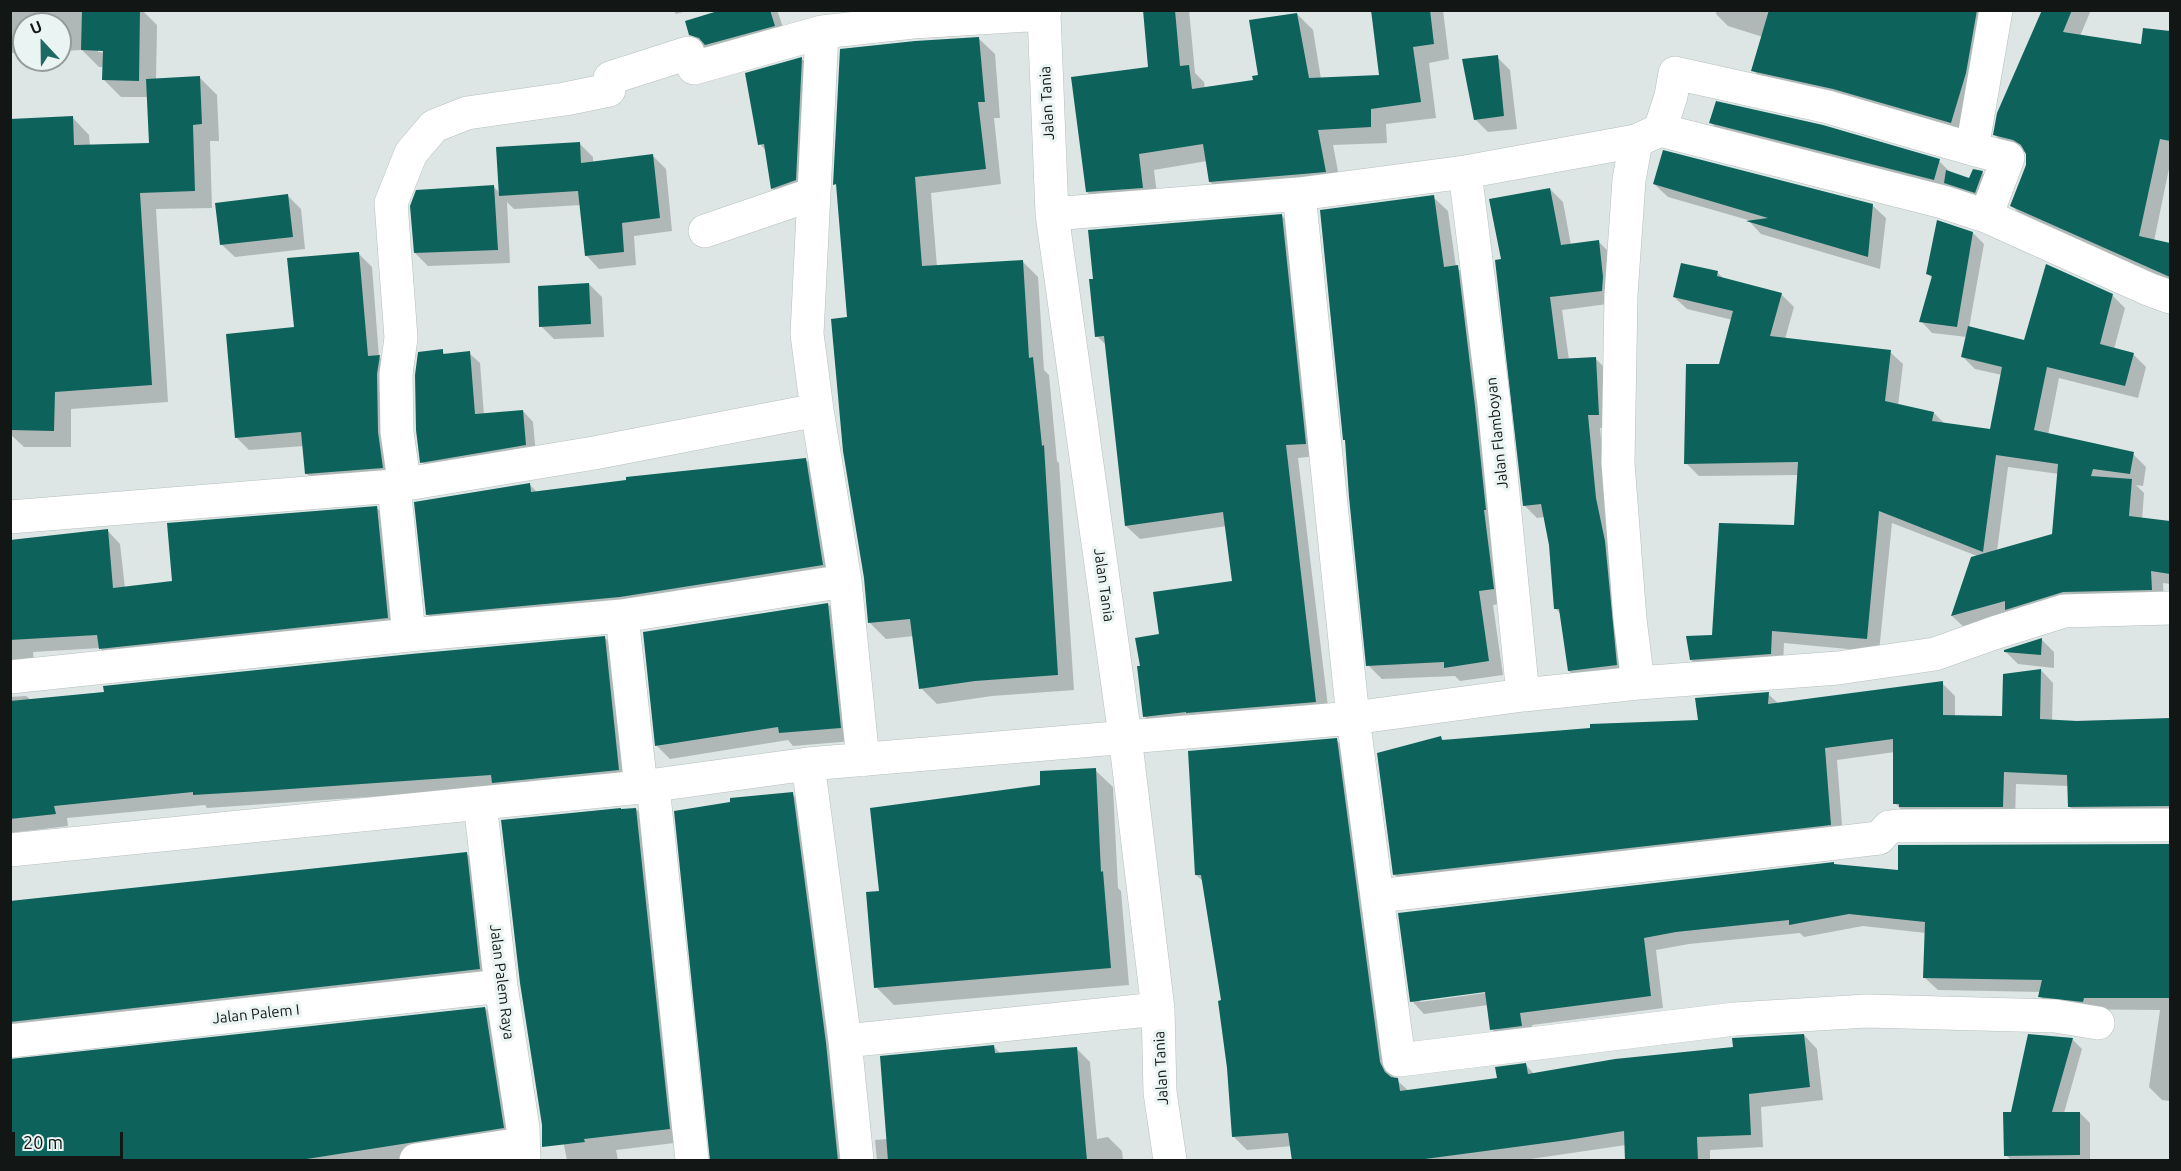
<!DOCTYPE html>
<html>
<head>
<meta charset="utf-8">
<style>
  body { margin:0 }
  #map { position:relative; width:2181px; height:1171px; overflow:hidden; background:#dde6e5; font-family:Ubuntu,sans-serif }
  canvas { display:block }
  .frame { position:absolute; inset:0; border:12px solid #121615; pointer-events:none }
  .north { position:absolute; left:12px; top:12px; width:60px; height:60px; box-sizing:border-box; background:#eaf4f2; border:2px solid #949b9a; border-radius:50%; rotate:338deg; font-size:16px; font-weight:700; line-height:24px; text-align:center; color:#121615 }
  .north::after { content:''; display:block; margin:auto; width:21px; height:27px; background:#1f6963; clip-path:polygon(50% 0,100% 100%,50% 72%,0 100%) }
  .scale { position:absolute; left:12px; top:1132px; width:111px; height:27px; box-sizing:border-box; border:3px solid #121615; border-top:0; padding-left:8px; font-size:18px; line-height:21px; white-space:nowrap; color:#121615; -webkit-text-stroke:4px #eaf4f2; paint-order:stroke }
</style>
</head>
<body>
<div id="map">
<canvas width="2181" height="1171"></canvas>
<div class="frame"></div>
<div class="north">U</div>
<div class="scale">20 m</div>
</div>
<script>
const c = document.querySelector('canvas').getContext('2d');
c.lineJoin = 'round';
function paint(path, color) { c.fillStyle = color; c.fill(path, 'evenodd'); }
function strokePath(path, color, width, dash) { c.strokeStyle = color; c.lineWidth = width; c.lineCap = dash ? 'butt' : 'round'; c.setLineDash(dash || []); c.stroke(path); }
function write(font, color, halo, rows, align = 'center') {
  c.font = font + ' Ubuntu,sans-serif'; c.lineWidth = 6; c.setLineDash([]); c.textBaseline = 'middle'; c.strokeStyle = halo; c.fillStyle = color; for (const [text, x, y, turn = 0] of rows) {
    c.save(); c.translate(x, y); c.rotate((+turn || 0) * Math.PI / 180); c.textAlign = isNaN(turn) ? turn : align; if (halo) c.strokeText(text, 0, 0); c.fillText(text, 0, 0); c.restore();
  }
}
const shadow = new Path2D(`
  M10 10H142L157 25 156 80 200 78 217 95 219 141H210L212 208 156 209 168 402 71 409V447H24L10 434V121L72 117 89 135 90 146 150 145 148 97H121L104 80V67H99L82 50 60 51V24H24V53H10ZM98 49 111 53 98 52Z
  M673 10H690L676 14Z
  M726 10H777L787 39 712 50 704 47 691 34Z
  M1145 10H1189L1195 73 1204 82 1205 89 1255 82 1297 14 1313 30 1321 79 1381 76 1372 10H1443L1449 59 1429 63 1436 118 1386 124 1387 143 1333 145 1341 187 1226 198 1210 182 1207 161 1154 170 1158 203 1103 208 1087 192 1150 68Z
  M1717 10H1994L1963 135 1765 83 1753 70 1763 37 1728 26 1716 14Z
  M2043 10H2091L2080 36 2142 46 2144 30 2170 33V164L2154 241 2170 245V283L2025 219 2012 206 2027 165 2028 153 2008 148 1995 135Z
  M978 38 995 54 1000 118H994L1001 184 931 193 937 267 1022 261 1038 277 1044 370 1049 375 1057 461 1059 463 1074 690 992 696 937 704 921 688 914 636 886 639 870 623 838 187 835 184Z
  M1497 57 1510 70 1517 129 1488 132 1475 119Z
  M802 59 815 72 809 193 785 201 772 188 766 151 760 144Z
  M1711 123 1939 161 1952 174 1970 180 1982 172 1988 179 1981 198 1952 189 1949 186 1947 193 1724 136Z
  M580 144 593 157V163L653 156 666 169 672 231 634 236 636 265 599 269 586 255 581 205 514 209 507 202 510 263 428 266 415 253 494 187 500 193Z
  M1654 184 1872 205 1886 218 1880 269 1761 234 1748 220 1668 197Z
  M1550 189 1563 202 1571 245 1598 241 1611 254 1615 303 1562 310 1569 360 1595 358 1608 371 1611 427 1600 428 1608 512 1629 678 1582 684 1569 671 1561 614 1556 609 1550 545 1545 517 1537 518 1524 505 1502 261Z
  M288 196 301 209 305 249 235 257 221 244Z
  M1433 197 1448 211 1456 267 1472 281 1507 603 1493 605 1503 675 1460 681 1455 676 1382 679 1368 665Z
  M1282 216 1295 229 1318 456 1298 458 1329 715 1157 729 1144 716 1141 667 1161 635 1233 582 1227 526 1140 539 1126 526 1107 346 1097 336Z
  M1973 233 1984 244 1969 328 2025 341 2112 295 2125 308 2114 349 2133 354 2146 367 2138 398 2059 378 2048 435 2133 454 2146 467 2143 486 2136 485 2144 493 2142 520 2170 523V584L2163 583 2164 602 1965 628 1952 616 1972 558 1977 556 1892 523 1879 652 1784 643 1783 666 1704 672 1691 660 1713 637 1795 526 1799 475 1699 476 1686 463 1720 365 1733 320 1687 309 1674 297 1718 273 1725 280 1781 294 1794 307 1785 339 1890 352 1903 364 1898 406 1934 413 1945 424 1991 431 2002 375 1975 369 1963 357 1967 337 1932 333 1921 321 1932 278 1928 274ZM2008 467 2059 474 2054 535 1997 551Z
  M359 254 372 267 379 357 392 370 396 481 320 487 307 474 304 446 249 450 236 437Z
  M589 284 602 297 604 337 554 339 541 326Z
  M442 351 446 355 469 353 480 363 484 415 523 411 533 422 536 455 432 472 422 462Z
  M805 459 818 472 836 578 440 627 427 614 529 484 538 493Z
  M377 508 390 521 401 631 113 661 100 648 33 652 35 670 10 677V541L107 530 120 544 125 588 173 582Z
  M828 604 841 617 853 741 793 746 788 740 670 759 657 746Z
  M605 638 618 651 632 783 499 788 207 808 205 805 67 818 68 826 10 833V697L26 696 31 700Z
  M2041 639 2054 652V668L2018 664 2005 651Z
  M2041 670 2053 683 2052 721 2170 720V819H2082L2069 806V786L2016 784 2015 819 1907 816 1895 803V752L1837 760 1843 837 1407 887 1395 875 1441 738 1444 741 1700 721 1768 694 1779 704 1942 683 1955 696V717L2004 718Z
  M1336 740 1350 753 1393 1077 1409 1091 1499 1080 1526 1065 1535 1075 1735 1048 1804 1035 1817 1049 1823 1100 1761 1107 1763 1147 1710 1150V1160H1627L1626 1145 1524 1160H1294L1292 1146 1247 1150 1233 1136 1223 1002 1204 882 1196 875Z
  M1095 770 1113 787 1118 888 1121 891 1129 985 894 1005 876 987 881 892 1042 786Z
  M792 794 806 808 850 1160H712Z
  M636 809 650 823 683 1142 616 1150 618 1160H567L541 1033Z
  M2170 845V1101L2162 1100 2149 1087 2160 1010 2052 1009 2040 996 2041 992 1938 990 1925 978 1926 933 1863 926 1804 937 1800 933 1689 944 1656 950 1663 1008 1532 1025 1534 1038 1504 1042 1492 1029 1488 1005 1424 1014 1412 1001 1835 865 1899 871 1900 846ZM1492 989V992L1420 1002V999Z
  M466 853 480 867 493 983 10 1042V903Z
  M485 1008 499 1022 517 1141 417 1160H10Z
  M2072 1039 2082 1049 2064 1113H2080L2090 1123V1160H2011L2006 1155 2012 1114Z
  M993 1046 1001 1054 1076 1048 1090 1062 1097 1139 1108 1137 1122 1151 1123 1160H877L875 1140 888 1139Z`);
const building = new Path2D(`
  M82 10H140L139 81 102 80 103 51 81 50Z
  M721 10H770L775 26 705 45 699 38 689 35 685 21Z
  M1143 10H1175L1180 66 1189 65 1192 89 1253 80 1252 76 1258 75 1249 20 1297 13 1309 78 1379 75 1371 10H1430L1434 44 1413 47 1421 102 1371 109V127L1318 130 1326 172 1209 182 1203 144 1139 154 1143 188 1086 192 1071 77 1148 67Z
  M1769 10H1977L1966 73 1951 123 1833 89 1751 71Z
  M2042 10H2072L2063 32 2141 44 2143 28 2170 31V141L2160 139 2139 236 2170 243V277L2010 206 2026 165V154L2021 145 2013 140 1993 135 1997 113Z
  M979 37 985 102H978L986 169 915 177 922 266 1023 260 1029 358 1033 357 1042 446 1044 445 1058 675 975 681 919 689 910 619 868 623 864 578 843 451 831 319 847 317 836 184 833 185 840 49 915 41Z
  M1498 55 1504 116 1474 120 1462 59Z
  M802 57 796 180 771 189 764 144 758 145 745 73Z
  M200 76 202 124 193 125 195 191 140 193 152 385 55 392 54 431 10 430V119L73 116 74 145 149 143 146 79Z
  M1716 101 1823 125 1940 159 1934 180 1709 123Z
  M580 142 581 163 653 154 660 218 622 223 624 252 585 256 578 191 499 196 496 147Z
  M1663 150 1873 204 1868 257 1746 221 1768 218 1653 184Z
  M1973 169 1983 171 1975 193 1944 183 1946 170 1969 178Z
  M494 185 498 250 414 253 410 206 416 190Z
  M1550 188 1561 245 1599 240 1603 277 1602 291 1550 297 1558 359 1596 357 1599 415H1588L1596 498 1605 541 1617 665 1568 671 1559 609H1554L1549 545 1541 504 1523 506 1495 260 1501 259 1489 199Z
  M288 194 293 237 220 245 215 203Z
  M1434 195 1444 267 1458 265 1475 406 1486 510H1484L1494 589 1479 591 1489 661 1444 668V662L1366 666 1349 497 1345 440H1343L1320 210Z
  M1282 214 1306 444 1286 445 1316 702 1186 713V712L1143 717 1137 666H1140L1135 638 1159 634 1153 592 1232 581 1223 512 1125 526 1104 336 1095 337 1089 279H1093L1088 230Z
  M1937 220 1973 232 1957 327 1919 322 1932 276 1926 274Z
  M359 252 368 356 380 355 377 374 378 432 383 468 305 474 301 432 235 438 226 334 294 327 287 258Z
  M1681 263 1718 271 1717 276 1782 293 1770 336 1891 350 1885 401 1934 412 1932 421 1990 429 2002 367 1961 357 1968 326 2024 340 2046 264 2113 294 2100 344 2134 353 2125 386 2047 367 2034 430 2134 452 2130 474 2093 469 2091 476 2132 479 2129 516 2170 521V574L2151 571 2152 590 2063 592 2005 610V601L1951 616 1971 557 2052 534 2058 464 1996 455 1983 552 1879 511 1867 639 1772 631 1771 654 1690 660 1686 636 1712 635 1719 523 1794 525 1798 462 1684 464 1686 364H1719L1733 311 1673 297Z
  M589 283 591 324 539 327 538 286Z
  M443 349V354L470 351 475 414 523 410 526 445 420 463 416 430 415 375 418 352Z
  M806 458 823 565 620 597 426 615 414 502 530 483 531 492 626 480V477Z
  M377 506 388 618 99 649 97 635 10 640V540L108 529 113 588 172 581 167 523Z
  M828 603 841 728 779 733 778 727 655 746 643 632Z
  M605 636 619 770 492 783 491 775 261 791 193 795V792L54 806 56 814 10 819V701L104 692 103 686 411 654Z
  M2042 638 2041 655 2004 652V650Z
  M2041 669 2040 719 2077 721 2170 718V806L2068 807 2067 775 2004 772 2003 807H1899V804H1893V739L1825 748 1831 825 1393 875 1377 753 1441 736 1442 740 1590 728V724L1698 720 1695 698 1769 692 1768 704 1943 681V715L2002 716 2003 674Z
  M1337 738 1380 1062 1385 1072 1391 1077 1398 1078 1400 1091 1497 1078 1495 1067 1526 1063 1528 1074 1615 1059 1733 1047 1732 1038 1804 1034 1810 1087 1749 1094 1751 1135 1697 1137 1698 1161H1625L1624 1131 1568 1140 1410 1161H1292L1288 1133 1232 1137 1227 1068 1218 1001 1221 1000 1201 875H1195L1188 751Z
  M1096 768 1101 872 1103 871 1111 968 874 988 866 892 879 891 870 808 1040 785V771Z
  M793 792 826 1043 838 1161H710L674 811 730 802V798Z
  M621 808V809L636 808 670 1129 584 1139 585 1142 542 1147V1125L520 983 501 820Z
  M2170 844V998H2084L2083 1002 2038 997 2042 980 1923 978 1925 922 1849 914 1789 925V920L1676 932 1644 938 1651 996 1520 1013 1522 1026 1490 1030 1485 992 1410 1002 1398 913 1834 862V864L1898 870V845Z
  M467 852 480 969 10 1022V901Z
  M485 1007 504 1128 294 1161H10V1059Z
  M2028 1034 2073 1038 2052 1112H2080V1155L2004 1156 2003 1112H2011Z
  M994 1045 995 1053 1077 1047 1087 1161H888L880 1056Z`);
const minor = new Path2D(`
  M1045 10 1044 14 1052 214 1125 736 1158 1009 1160 1092 1170 1160
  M1660 130 1943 202 1986 216 2148 289 2170 297
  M1465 172 1494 404 1523 695
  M1299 194 1465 172 1636 141
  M1052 214 1299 194 1353 718 1399 1060 1735 1019 1867 1011 2055 1016 2098 1023
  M1986 216 2008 158 1972 149 1996 10
  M705 231 813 194
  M817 410 807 334 822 32
  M10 517 394 486 594 453 817 410 845 581 863 760
  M622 616 641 787
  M409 635 394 486 403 474 397 432 396 374 401 338 391 203 411 153 434 126 467 113 565 99 609 90 610 78 688 53 694 68 822 32 913 22 1044 14
  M10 677 409 635 622 616 845 581
  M1638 683 1630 619 1618 463 1621 295 1629 180 1636 141 1660 130 1671 96 1675 73 1828 107 1972 149
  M808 764 845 1041 857 1160
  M653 786 692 1160
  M480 803 501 986 523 1128 524 1160
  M10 850 641 787 808 764 1353 718 1523 695 1638 683 1838 668 1935 654 1994 633 2064 611 2170 608
  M1378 896 1879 838 1889 827 1897 826 2170 825
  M10 1041 501 986
  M845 1041 1158 1009
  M416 1160 522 1144`);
const streetNames = [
  ["Jalan Tania",1047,103,-93],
  ["Jalan Flamboyan",1497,433,-96],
  ["Jalan Tania",1104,585,82],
  ["Jalan Palem Raya",502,982,83],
  ["Jalan Palem I",256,1014,-6],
  ["Jalan Tania",1161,1068,-93]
];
paint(shadow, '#0003');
paint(building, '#0d635c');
strokePath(minor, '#b5bfbd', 34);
strokePath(minor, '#fff', 33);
write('15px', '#121615', '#eaf4f2', streetNames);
</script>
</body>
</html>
